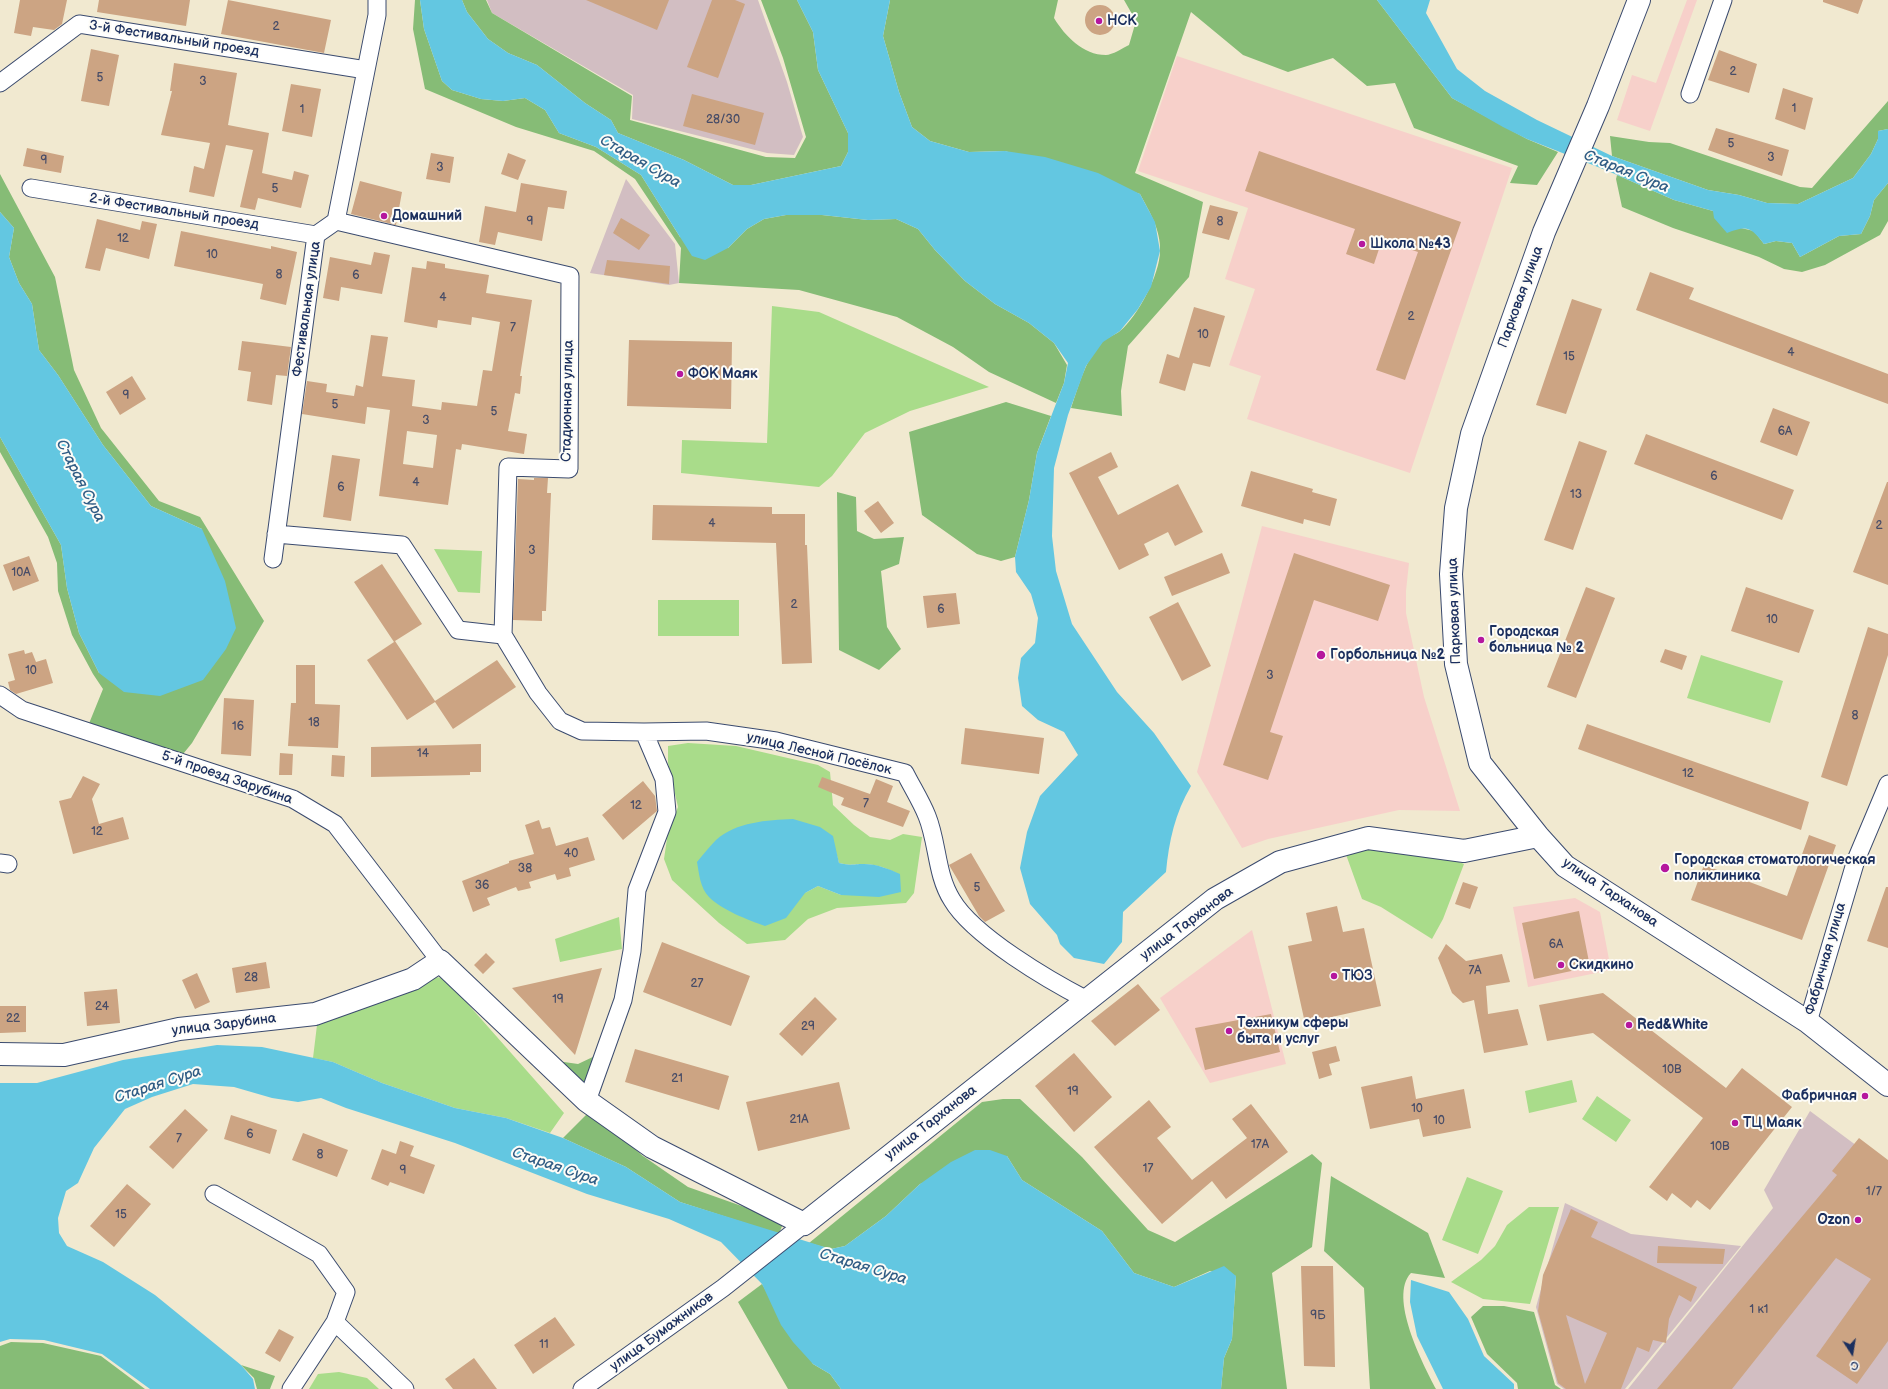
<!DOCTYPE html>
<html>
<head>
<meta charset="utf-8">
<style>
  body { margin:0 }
  #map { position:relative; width:1888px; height:1389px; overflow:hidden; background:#f1e9d0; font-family:"Balsamiq Sans",sans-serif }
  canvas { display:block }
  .north { position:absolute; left:1832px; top:1333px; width:40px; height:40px; -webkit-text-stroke:3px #fdfcf7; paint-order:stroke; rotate:168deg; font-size:11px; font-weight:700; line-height:16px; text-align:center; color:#1b2f5e }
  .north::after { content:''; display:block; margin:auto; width:14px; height:18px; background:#1b2f5e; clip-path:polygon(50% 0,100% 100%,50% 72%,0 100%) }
</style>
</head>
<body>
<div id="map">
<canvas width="1888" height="1389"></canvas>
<div class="north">С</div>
</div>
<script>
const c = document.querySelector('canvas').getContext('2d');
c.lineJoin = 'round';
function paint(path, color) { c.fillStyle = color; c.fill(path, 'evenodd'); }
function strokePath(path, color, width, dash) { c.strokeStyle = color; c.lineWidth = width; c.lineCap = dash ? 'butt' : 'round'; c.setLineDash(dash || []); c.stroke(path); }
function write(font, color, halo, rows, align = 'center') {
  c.font = font + ' "Balsamiq Sans",sans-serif'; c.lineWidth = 4; c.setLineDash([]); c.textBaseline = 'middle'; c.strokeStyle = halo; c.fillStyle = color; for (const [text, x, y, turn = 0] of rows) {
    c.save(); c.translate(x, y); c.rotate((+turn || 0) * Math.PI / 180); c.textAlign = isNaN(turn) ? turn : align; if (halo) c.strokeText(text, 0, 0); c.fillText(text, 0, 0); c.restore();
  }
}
const built = new Path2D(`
  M1687 0H1697L1650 131 1617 120 1632 75 1656 83Z
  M1177 56 1512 168 1410 473 1247 419 1261 376 1229 365 1255 289 1225 279 1248 208 1138 171Z
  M1262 526 1409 563 1406 591V613L1424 697 1460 811 1399 810 1268 839 1242 848 1197 772Z
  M1575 898 1600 912 1611 970 1528 987 1513 907Z
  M1252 930 1286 1064 1210 1083 1160 998Z`);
const industrial = new Path2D(`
  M487 0H758L787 82 803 137 794 155 767 153 632 119 633 95 492 13Z
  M626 179 675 244 679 283 669 285 590 273Z
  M1810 1111 1888 1169V1389H1628L1773 1208 1764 1190Z
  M1565 1203 1631 1234 1741 1246 1625 1389H1564L1557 1384 1536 1307Z`);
const green = new Path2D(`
  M772 306 819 312 989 387 910 411 865 433 832 476 819 487 681 473 682 440 767 443Z
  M434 549 482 551 480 593 458 592Z
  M658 600H739V636H658Z
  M1701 655 1783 681 1770 723 1687 698Z
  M688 743 736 746 818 765 830 772 833 805 854 825 870 837 890 840 903 834 922 837 914 893 906 903 837 908 808 919 785 940 747 944 719 923 672 880 664 859 668 832 678 807 668 763V746ZM836 852 839 863C852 866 852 864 864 864 877 864 889 869 900 875L841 895 818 886 805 893Z
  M1370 844 1431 851 1464 864 1443 919 1432 939 1381 907 1362 899 1344 849Z
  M619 917 622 949 560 962 555 939Z
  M434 977 445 978 564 1113 550 1133 506 1118 455 1108 382 1083 333 1062 313 1058 317 1025 409 984Z
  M1572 1080 1577 1102 1529 1113 1525 1091Z
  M1597 1096 1631 1120 1616 1142 1582 1119Z
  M1467 1177 1503 1191 1478 1254 1442 1240Z
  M1529 1207H1559L1530 1304 1483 1299 1451 1282 1481 1260 1495 1246 1507 1225Z
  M339 1372 367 1378 379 1389H309L318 1374Z`);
const forest = new Path2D(`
  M415 0H420L424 29 442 81 452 90 481 99 503 101 525 98 545 110 559 133 596 147 641 175 680 237 728 248 747 229 764 219 786 215H822L868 220 896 219 918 229 935 250 965 281 995 304 1029 323 1054 343 1067 365 1064 383 1056 403 989 372 953 347 897 317 799 290 679 283 681 248 635 179 594 151 516 127 425 89 413 29Z
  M462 0H486L492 13 632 96 630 120 766 157 795 158 806 137 783 58 761 0H797L813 32 818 70 848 133V152L841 166 751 185H733L684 160 618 133 611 120 585 103 537 65 508 53 488 39 467 12Z
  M890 0H1058L1054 18C1065 36 1083 55 1106 55 1112 55 1123 48 1129 45L1136 21 1124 0H1377L1452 98 1527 139 1558 152 1537 185 1510 183 1518 166 1414 128 1395 83 1367 86 1333 58 1288 72 1243 55 1191 12 1135 173 1203 202 1189 277 1128 346 1121 391 1122 416 1071 408C1079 385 1085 360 1102 342 1107 337 1115 335 1120 331 1138 316 1160 274 1160 251 1161 230 1149 211 1140 194L1005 151 969 152 930 141 912 127 899 92 883 36Z
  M1888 101V129L1878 131V139L1871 154 1853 178 1798 204 1767 203 1739 195 1708 190 1612 156 1610 136 1649 142 1670 143 1800 187 1812 188Z
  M0 174 55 277 74 370 101 428 159 501 200 517 264 621 192 743 179 759 88 726 103 689 93 674 72 635 58 591 57 563 48 537 0 452V437L61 545 67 588 79 633 99 673 202 529 151 506 103 445 58 375 39 350 32 304 19 283 9 257 14 228 0 212Z
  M1617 175 1674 200 1713 211 1741 228 1754 231 1764 244 1776 241 1792 243 1800 257 1839 236 1861 234 1870 216 1874 200 1888 183V221L1880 235 1825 265 1802 272 1784 269 1759 257 1673 228 1622 207 1616 179Z
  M1006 402 1051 416 1037 453 1029 500 1015 557 1001 561 977 554 922 515 909 432Z
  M837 492 856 497 857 531 874 539 904 537 899 564 881 571 887 627 901 649 879 670 839 650Z
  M597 1055 586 1093 550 1060 578 1064Z
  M1003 1099H1020L1082 1157 1148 1230 1175 1242 1312 1154 1322 1163 1312 1247 1272 1273 1287 1389H1221L1224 1358 1232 1339 1236 1276 1210 1271 1174 1287 1134 1273 1102 1231 1022 1180 1007 1156 920 1184 886 1216 845 1246 831 1249 809 1243 982 1102Z
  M587 1114 612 1129 643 1156 688 1187 784 1221 779 1234 680 1202 626 1167 563 1138Z
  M1331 1176 1428 1233 1445 1278 1411 1273C1388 1297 1423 1364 1436 1389H1370L1364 1288 1324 1251Z
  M762 1284 813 1364 830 1374 841 1389H788L738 1302Z
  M1483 1306H1504L1534 1312 1555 1385 1561 1389H1518L1517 1383 1487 1354 1471 1317Z
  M11 1342 43 1343 101 1356 145 1389H0V1346Z
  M241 1365 275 1376 270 1389H257L254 1378Z`);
const water = new Path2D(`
  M420 0H462L467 12 488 39 508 53 537 65 585 103 611 120 618 133 684 160 733 185H751L841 166 848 152V133L818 70 813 32 797 0H890L883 36 899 92 912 127 930 141 969 152 1005 151 1045 157 1098 173 1140 194 1155 222 1160 251 1151 287 1138 309 1120 331 1103 342 1086 366 1068 415 1054 468 1052 536 1056 571 1072 624 1117 692 1154 733 1191 786C1175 813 1169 841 1166 872L1123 912 1122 942 1104 964 1074 958 1060 944 1057 935 1030 904 1020 868 1027 832 1040 796 1078 755 1064 732 1038 720 1022 706 1018 678 1021 658 1035 643 1038 618 1031 594 1016 572 1015 557 1029 500 1037 453 1064 383 1068 363 1054 343 1029 323 995 304 965 281 935 250 918 229 896 219 868 220 822 215H786L764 219 747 229 728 248 705 260 692 256 641 175 596 147 559 133 545 110 525 98 503 101 481 99 452 90 442 81 424 29Z
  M1377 0H1430L1426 13 1457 69 1485 91 1537 120 1612 156 1708 190 1739 195 1767 203 1798 204 1853 178 1871 154 1878 139V131L1888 129V183L1874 200 1870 216 1861 234 1839 236 1800 257 1792 243 1776 241 1764 244C1751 227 1747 225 1727 233L1714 218 1713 211 1674 200 1608 171 1527 139 1503 127 1452 98Z
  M0 212 14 228 9 257 19 283 32 304 39 350 58 375 103 445 151 506 202 529 225 581 236 628 226 649 203 680 160 696 124 692 99 673 79 633 67 588 61 545 0 437Z
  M793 819 820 827 833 836 839 863C852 866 852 864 864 864 877 864 889 869 900 874L901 892 879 897 841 895 818 886 805 893 786 918 765 926C748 920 722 910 709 897 700 888 699 873 697 862 703 855 709 847 716 840 736 822 767 820 793 819Z
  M217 1045 262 1047 333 1062 382 1083 455 1108 506 1118 563 1138 626 1167 680 1202 831 1249 845 1246 886 1216 920 1184 951 1162 975 1150H990L1007 1156 1022 1180 1102 1231 1134 1273 1174 1287 1224 1266 1236 1276 1232 1339 1224 1358 1221 1389H841L830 1374 813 1364 793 1342 781 1325 762 1284 721 1242 669 1219 587 1194 455 1143 346 1108 321 1098 298 1102 272 1098 234 1087 193 1084 152 1097 125 1109 94 1148 78 1183 66 1191 58 1218 59 1233 67 1246 103 1262 155 1295 241 1365 253 1379 255 1389H150L102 1354 44 1340 10 1339 0 1342V1083H37L123 1060Z
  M1411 1280 1449 1292 1468 1319 1484 1356 1514 1384V1389H1443L1417 1336 1410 1302Z`);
const building = new Path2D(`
  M20 0H67L62 24 54 30 33 27 31 36 14 33Z
  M99 0H190L186 26 97 12Z
  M228 0 331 20 324 53 221 34Z
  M586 0H669L657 30Z
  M712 0H735L745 4 718 78 687 67Z
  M1823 0H1863L1858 14 1823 2Z
  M1085 20a15 15 0 1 1 30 0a15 15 0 1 1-30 0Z
  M91 49 119 55 109 106 81 101Z
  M1719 50 1757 64 1749 93 1708 80Z
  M174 63 237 73 228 125 269 133 262 173 292 180 294 171 309 175 301 208 258 198 255 210 240 207 253 150 226 145 214 197 189 192 194 166 204 169 210 143 161 135 172 91H170Z
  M291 84 321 89 312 137 282 131Z
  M1783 88 1813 98 1805 130 1775 119Z
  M692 94 764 113 755 145 683 126Z
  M1716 128 1789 150 1782 176 1708 150Z
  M27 148 64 156 61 173 23 166Z
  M1259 151 1461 222 1405 380 1376 370 1418 252 1382 240 1374 264 1346 254 1355 229 1245 191Z
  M431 153 454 157 450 183 426 179Z
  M508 153 526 160 518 180 501 174Z
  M360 181 402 192 396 225 351 214Z
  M521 183 567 191 564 209 548 207 542 241 498 232 495 245 479 242 485 206 516 212Z
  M1210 205 1238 212 1229 240 1202 233Z
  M621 218 650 235 639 250 613 233Z
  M97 219 140 230 142 221 157 224 149 259 106 248 100 271 85 268Z
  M181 231 271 249V246L297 252 286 305 260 299 263 284 174 266Z
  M374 252 390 255 382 294 341 287 339 301 323 298 330 257 371 265Z
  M607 260 670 266 669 284 604 275Z
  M427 261 445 264V268L489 275 486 293 532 300 520 376H522L520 394 515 393 508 431 527 434 524 454 462 444 461 450 456 449 448 505 379 496 390 410 367 407 365 424 302 414 307 381 327 384 326 392 354 396 356 385 363 387 371 335 388 337 382 376 415 380 412 406 441 410 442 402 477 406 483 370 492 371 500 322 472 317 471 325 438 320 437 328 404 322 412 267 426 269ZM407 431 437 435 433 468 403 464Z
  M1650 272 1694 288 1689 299 1888 374V404L1636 310Z
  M1572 299 1602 309 1566 414 1536 405Z
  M1194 307 1225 316 1210 367 1193 363 1185 391 1159 383 1167 354 1179 358Z
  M629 340 732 342 731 409 627 406Z
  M242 341 291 347 287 376 276 375 272 405 247 401 251 372 238 370Z
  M132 376 146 399 120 415 106 392Z
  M1773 408 1810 422 1797 456 1760 442Z
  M1646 434 1794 490 1782 520 1634 464Z
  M1579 441 1607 451 1573 550 1544 540Z
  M1111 452 1118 467 1098 477 1118 515 1178 484 1203 532 1175 546 1168 532 1144 544 1149 555 1119 570 1069 473Z
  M332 455 360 459 351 521 323 517Z
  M1251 471 1313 489 1312 492 1337 499 1330 526 1304 519 1303 524 1241 506Z
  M534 478H548L547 493H551L546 611H542V621L513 620 518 479 534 480Z
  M1887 482H1888V585L1853 572Z
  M878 501 894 523 881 533 864 511Z
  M653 505 772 507V514H805V545H807L812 663 782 664 776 543 652 540Z
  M1222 553 1230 573 1172 596 1164 577Z
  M1294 553 1390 585 1378 621 1314 600 1270 732 1283 736 1268 780 1223 765Z
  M29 556 39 581 13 591 3 565Z
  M382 564 422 624 395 641 435 701 497 660 516 687 453 729 435 702 407 720 367 660 394 642 354 582Z
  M1586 587 1615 598 1576 698 1547 687Z
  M1746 587 1814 610 1799 653 1731 631Z
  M956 593 960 624 927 628 923 596Z
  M1178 602 1211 666 1182 681 1149 617Z
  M1868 627 1888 634V655L1847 786 1821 777Z
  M1665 649 1687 656 1682 670 1660 662Z
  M24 650 25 654 32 652 36 662 46 659 53 683 16 694 10 690 8 682 15 680 8 654Z
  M296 665H315V704L340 705 338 748 288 746 291 703H296Z
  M224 698 254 700 251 756 221 754Z
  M1587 724 1809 802 1801 830 1578 749Z
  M965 728 1044 738 1039 774 961 764Z
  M481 744V772H470V775L371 777V747Z
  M280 753 293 754 292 775H279Z
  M332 755 345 756 344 777 331 776Z
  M83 776 100 784 92 799 99 824 123 817 129 839 73 854 59 801 71 798Z
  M822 777 870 794 876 779 893 786 887 802 910 811 903 827 841 805 844 798 818 787Z
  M643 781 655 796 657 811 623 840 602 815Z
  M539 820 542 829 550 827 556 846 588 837 595 860 569 868 571 876 557 880 555 874 529 882 531 888 518 891 516 887 487 898 490 905 473 912 462 881 509 863V861L534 854 525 825Z
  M1809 835 1836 845 1802 940 1691 900 1704 865 1787 896Z
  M971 853 1005 911 985 922 979 916 949 865Z
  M1463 882 1478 887 1470 909 1455 904Z
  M1886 887H1888V948L1867 941Z
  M1337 906 1343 932 1364 928 1381 1006 1305 1023 1288 946 1312 941 1306 913Z
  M1579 911 1590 967 1534 979 1522 923Z
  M662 942 750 976 731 1026 643 992Z
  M1446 944 1466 961 1502 954 1510 982 1486 986 1488 1014 1518 1009 1528 1045 1484 1053 1474 1000 1463 1003 1452 993 1438 958Z
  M486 953 495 962 483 974 474 965Z
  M266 962 270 988 236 993 232 968Z
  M602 968 575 1055 512 988Z
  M197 973 210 1002 195 1009 182 980Z
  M1138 984 1160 1010 1115 1046 1091 1021Z
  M117 989 120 1023 87 1026 84 992Z
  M1603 993 1726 1088 1742 1068 1792 1107 1710 1210 1697 1200 1691 1208 1672 1193 1667 1201 1649 1187 1703 1118 1593 1033 1547 1041 1539 1005Z
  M815 997 837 1019 802 1056 779 1034Z
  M0 1006H26V1032L0 1033Z
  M1271 1014 1280 1052 1205 1070 1195 1028Z
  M1336 1046 1340 1061 1329 1064 1332 1075 1319 1079 1312 1052Z
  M635 1049 729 1076 719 1110 625 1082Z
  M1074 1053 1112 1097 1074 1132 1035 1086Z
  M1412 1076 1416 1099 1464 1089 1471 1128 1423 1137 1419 1119 1370 1129 1361 1087Z
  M839 1082 850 1129 758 1151 746 1102Z
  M1149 1100 1171 1127 1157 1138 1192 1180 1247 1138 1232 1119 1251 1104 1288 1152 1226 1199 1212 1181 1162 1224 1094 1147Z
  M185 1109 208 1130 173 1169 149 1147Z
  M231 1115 277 1130 270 1154 224 1139Z
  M303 1133 348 1150 337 1177 292 1160Z
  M1859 1138 1888 1160V1341L1857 1384 1816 1356 1871 1279 1836 1258 1732 1389H1657L1837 1175 1832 1171Z
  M400 1141 414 1146 410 1156 435 1165 424 1194 390 1182 388 1186 371 1179 382 1149 396 1154Z
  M127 1184 151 1204 114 1247 90 1226Z
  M1571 1209 1598 1222 1591 1237 1697 1287 1691 1302 1679 1295 1669 1319 1666 1343 1653 1340 1649 1352 1637 1347 1621 1389H1566L1558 1383 1538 1311 1543 1275ZM1566 1315 1607 1333 1585 1384Z
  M1658 1246 1725 1249 1723 1264 1657 1263Z
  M1301 1266H1333L1335 1367 1304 1366Z
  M555 1317 575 1345 533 1374 514 1345Z
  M279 1329 294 1337 280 1362 265 1353Z
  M474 1358 497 1389H453L445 1379Z`);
const street = new Path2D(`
  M0 83 79 24 366 70
  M1690 94 1723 0
  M31 188 316 235
  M336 221 570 276 569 469 508 467 503 635
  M276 534 402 545 458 630 503 635 538 693 560 721 582 731 644 732 664 779 667 812 637 890 632 951 623 1000 587 1101
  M273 559 316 235 336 221 377 15V0
  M0 695 22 710 293 799 335 824 440 961
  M644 732 706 731 776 741 905 773C912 787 921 801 927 816 938 843 936 875 952 900 973 936 1050 981 1087 1000
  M0 863 8 864
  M1808 1022 1856 860 1888 784
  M214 1194 319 1254 346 1292 335 1322
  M291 1389 335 1322 405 1389
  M582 1389 723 1288 804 1224`);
const secondary = new Path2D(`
  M1639 0 1598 106 1544 232 1472 434 1456 508 1451 574 1456 664 1480 763 1538 836 1565 866 1808 1022 1888 1085
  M0 1054 64 1055 179 1029 315 1014 413 979 440 961 587 1101 652 1147 804 1224 1215 899 1280 862 1368 838 1464 851 1538 836`);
const markers = [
  [1099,21,4,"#b5179e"],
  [384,216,4,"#b5179e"],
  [1362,244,4,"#b5179e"],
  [680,374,4,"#b5179e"],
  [1481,640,4,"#b5179e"],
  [1321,655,5,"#b5179e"],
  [1665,868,5,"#b5179e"],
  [1561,965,4,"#b5179e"],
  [1334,976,4,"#b5179e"],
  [1629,1025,4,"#b5179e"],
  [1229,1031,4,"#b5179e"],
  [1865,1096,4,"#b5179e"],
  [1735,1123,4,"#b5179e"],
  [1858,1220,4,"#b5179e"]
];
const numberNames = [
  ["2",276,27],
  ["2",1733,72],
  ["5",100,78],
  ["3",203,82],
  ["1",1794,109],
  ["1",302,110],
  ["28/30",723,120],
  ["5",1731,144],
  ["3",1771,158],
  ["9",44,161],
  ["3",440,168],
  ["5",275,189],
  ["9",530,222],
  ["8",1220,222],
  ["12",123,239],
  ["10",212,255],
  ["8",279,275],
  ["6",356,276],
  ["4",443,298],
  ["2",1411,317],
  ["7",513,328],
  ["10",1203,335],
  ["4",1791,353],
  ["15",1569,357],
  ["9",126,396],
  ["5",335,405],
  ["5",494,412],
  ["3",426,421],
  ["6А",1785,432],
  ["6",1714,477],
  ["4",416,483],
  ["6",341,488],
  ["13",1576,495],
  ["4",712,524],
  ["2",1879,526],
  ["3",532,551],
  ["10А",21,573],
  ["2",794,605],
  ["6",941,610],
  ["10",1772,620],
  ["10",31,671],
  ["3",1270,676],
  ["8",1855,716],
  ["18",314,723],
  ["16",238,727],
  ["14",423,754],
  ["12",1688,774],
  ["7",866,804],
  ["12",636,806],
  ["12",97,832],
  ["40",571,854],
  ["38",525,869],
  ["36",482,886],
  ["5",977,888],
  ["6А",1556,945],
  ["7А",1475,971],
  ["28",251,978],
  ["27",697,984],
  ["19",558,1000],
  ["24",102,1007],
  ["22",13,1019],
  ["29",808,1027],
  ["10В",1672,1070],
  ["21",677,1079],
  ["19",1073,1092],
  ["10",1417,1109],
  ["21А",799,1120],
  ["10",1439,1121],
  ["6",250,1135],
  ["7",179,1139],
  ["17А",1260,1145],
  ["10В",1720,1147],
  ["8",320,1155],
  ["17",1148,1169],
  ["9",403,1171],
  ["1/7",1874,1192],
  ["15",121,1215],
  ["1 к1",1759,1310],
  ["9Б",1318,1316],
  ["11",544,1345]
];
const poiNames = [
  ["НСК",1107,21],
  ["Домашний",392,216],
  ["Школа №43",1370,244],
  ["ФОК Маяк",688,374],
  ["Городская",1489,632],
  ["больница № 2",1489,648],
  ["Горбольница №2",1330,655],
  ["Городская стоматологическая",1674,860],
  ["поликлиника",1674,876],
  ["Скидкино",1569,965],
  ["ТЮЗ",1342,976],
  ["Техникум сферы",1237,1023],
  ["быта и услуг",1237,1039],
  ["Red&White",1637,1025],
  ["Фабричная",1857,1096,"right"],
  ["ТЦ Маяк",1743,1123],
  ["Ozon",1850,1220,"right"]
];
const streetNames = [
  ["3-й Фестивальный проезд",174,39,9],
  ["2-й Фестивальный проезд",174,212,9],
  ["Парковая улица",1521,297,-70],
  ["Фестивальная улица",307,309,-82],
  ["Стадионная улица",568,401,-89],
  ["Парковая улица",1455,611,-92],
  ["улица Лесной Посёлок",819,754,13],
  ["5-й проезд Зарубина",227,778,19],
  ["улица Тарханова",1610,893,34],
  ["улица Тарханова",1187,924,-37],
  ["Фабричная улица",1826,959,-74],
  ["улица Зарубина",224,1025,-7],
  ["улица Тарханова",931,1123,-38],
  ["улица Бумажников",662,1332,-36]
];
const waterNames = [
  ["Старая Сура",640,162,30],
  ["Старая Сура",1626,172,22],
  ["Старая Сура",80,481,63],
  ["Старая Сура",158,1085,-18],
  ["Старая Сура",555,1167,19],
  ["Старая Сура",863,1267,17]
];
paint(built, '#f7d0ca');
paint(industrial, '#d2bec2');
paint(green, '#a9dc8a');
paint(forest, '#86bc76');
paint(water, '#63c7e1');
paint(building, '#cca483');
strokePath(street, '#3b4b6f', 19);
strokePath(secondary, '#3b4b6f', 24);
strokePath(street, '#fff', 17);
strokePath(secondary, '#fff', 22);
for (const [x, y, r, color] of markers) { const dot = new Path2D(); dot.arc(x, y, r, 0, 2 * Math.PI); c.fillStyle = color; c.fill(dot); strokePath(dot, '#fdfcf7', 1.5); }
write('12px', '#474c67', null, numberNames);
write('bold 14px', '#1b2f5e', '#fdfcf7', poiNames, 'left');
write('14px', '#1b2f5e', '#fdfcf7', streetNames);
write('italic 15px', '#315d85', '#fdfcf7', waterNames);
</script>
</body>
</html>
